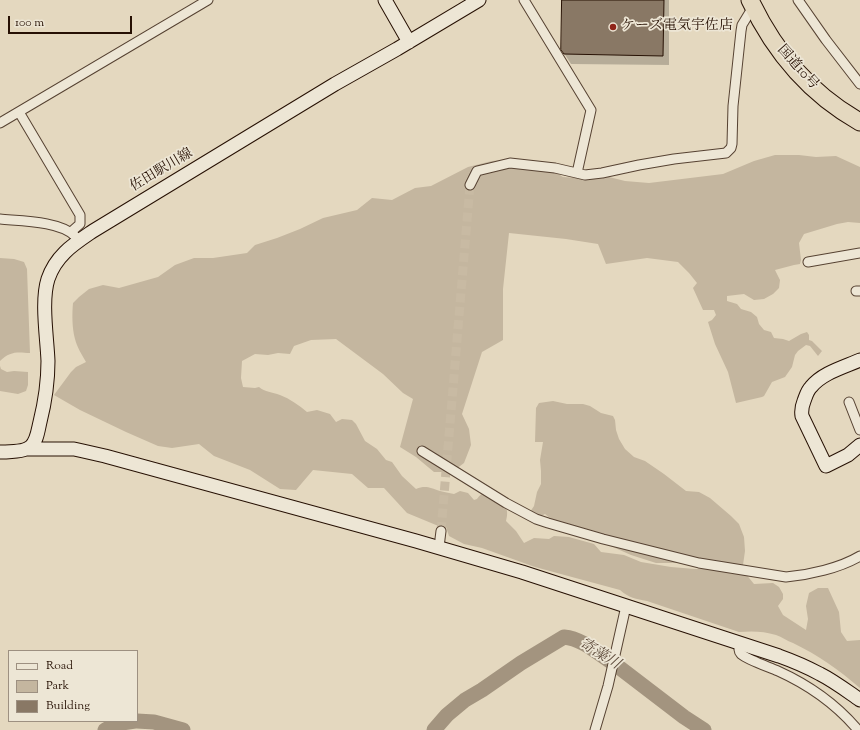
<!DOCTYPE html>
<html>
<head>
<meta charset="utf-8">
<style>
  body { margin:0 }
  #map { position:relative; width:860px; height:730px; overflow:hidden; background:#e4d8bf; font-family:"Sorts Mill Goudy",serif }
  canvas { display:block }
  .legend { position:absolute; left:8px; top:650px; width:130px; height:72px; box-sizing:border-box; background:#ede6d5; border:1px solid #9d9081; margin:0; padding:5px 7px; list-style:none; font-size:12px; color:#261003 }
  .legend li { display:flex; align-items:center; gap:8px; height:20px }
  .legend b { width:20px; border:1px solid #9d9081 }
  .scale { position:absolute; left:8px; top:16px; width:124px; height:18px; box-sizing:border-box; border:2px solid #261003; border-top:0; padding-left:5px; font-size:12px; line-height:14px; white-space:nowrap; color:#261003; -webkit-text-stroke:3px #ede6d5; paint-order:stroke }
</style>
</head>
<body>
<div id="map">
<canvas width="860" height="730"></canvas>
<ul class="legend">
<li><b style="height:5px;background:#ede6d5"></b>Road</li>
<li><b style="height:11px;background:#c4b69f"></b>Park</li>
<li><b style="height:11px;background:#897865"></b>Building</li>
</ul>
<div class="scale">100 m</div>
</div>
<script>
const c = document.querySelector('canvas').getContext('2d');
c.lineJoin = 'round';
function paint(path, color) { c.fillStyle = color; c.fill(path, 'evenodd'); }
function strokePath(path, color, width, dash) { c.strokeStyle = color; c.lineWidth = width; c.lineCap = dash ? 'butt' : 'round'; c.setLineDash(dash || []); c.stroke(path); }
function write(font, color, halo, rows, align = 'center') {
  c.font = font + ' "Sorts Mill Goudy","Noto Serif JP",serif'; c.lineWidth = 3.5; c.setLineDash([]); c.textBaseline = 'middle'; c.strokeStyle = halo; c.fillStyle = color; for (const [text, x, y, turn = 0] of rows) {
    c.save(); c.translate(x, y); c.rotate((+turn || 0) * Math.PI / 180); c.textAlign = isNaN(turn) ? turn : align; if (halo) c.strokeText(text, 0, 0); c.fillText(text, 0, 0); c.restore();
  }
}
const green = new Path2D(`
  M775 155H799L816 157 836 156 860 167V223L848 222 837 224 804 234 799 243 801 260 800 264 794 265 775 270 780 280 779 288 773 294 764 299 754 300 744 294 727 296V301L737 304 741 309 751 312 757 317 759 324 764 330 771 332 774 338 783 339 789 341 801 334 807 332 809 335V340L812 341 822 351 818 356 810 346 806 345 798 351 795 355 792 367 785 377 772 382 764 396 762 397 736 403 728 372 715 344 708 322 712 320 716 315 714 310H703L693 288 697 283 689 273 678 262 647 258 606 264 598 244 566 239 509 233 503 289V340L482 352 462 414 469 429 471 445 464 463 452 472H434L416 457 400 447 413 399 403 393 383 374 336 339 311 340 294 346 290 354 278 353 268 355 255 354 242 361 241 378 243 387 255 388 259 387C265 392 272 392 280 395 290 399 299 405 307 412L317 410 330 414 336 422 342 419 352 420 356 424 365 441 377 449 386 460 392 462 402 476 416 489C426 485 430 488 440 491 444 492 449 493 454 494L460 491 468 493 474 500 477 499C485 487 488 498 495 502 500 504 504 503 506 508 508 512 507 517 506 521L516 531 524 543 534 538 549 539 554 536 569 537 594 544 601 552 624 555 641 562 671 567 695 569H719L732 574 738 572 745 573 754 584 773 583 779 587 783 594V599L778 606 783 615 806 630 808 619 806 606 809 593 818 588H828L839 612 841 632 847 641 860 640V688C839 670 818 655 793 643 787 641 782 637 776 635 764 631 751 631 739 632L647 601C636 599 629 598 620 590L535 567 482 548 464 544 449 536 446 527 436 525 407 513 384 488H368L352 474 313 470 296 490 280 489 250 470 214 456 199 444 172 448 158 446 126 432 80 410 54 395 71 372 76 367 86 362C82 355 77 347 75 339 72 328 72 314 73 303L79 297 89 289 103 285 119 288 158 277 175 265 194 258H213L247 253 255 245 277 238 300 229 323 218 357 210 372 198 392 200 415 188 431 186 468 167 492 161 515 159 540 162 563 177 579 178 605 176 625 181 649 183 723 174 754 161Z
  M0 258 14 259 24 262 27 269 30 353C17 352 10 351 0 361Z
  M0 366 1 369 7 372 14 371 28 372V385L26 391 18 394 0 391Z
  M553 401 567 404H583L590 406 601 413 613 416 615 420 616 430 619 439 625 449 634 457 645 461 664 474 686 491 699 492 710 498 731 516 739 524 744 537 745 551 743 565 733 569 685 563H656L631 555 552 520 545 514 533 520 528 515 534 506 537 492 541 484V471L540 460 543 442H535L536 408 539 403Z`);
const shadow = new Path2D(`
  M563 0H669V65L571 64 562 50Z`);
const river = new Path2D(`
  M137 721 154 722 183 730
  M105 730 116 724 135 721
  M434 730 447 715 465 700 482 690 521 663 564 637C584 639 599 655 616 665L684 717 704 730`);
const building = new Path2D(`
  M562 0H664L663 56 564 54 561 50Z`);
const streetTunnel = new Path2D(`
  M441 531 470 185`);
const street = new Path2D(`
  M524 0 591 110 577 173
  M798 0 826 40 860 84
  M19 112 80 215V224L71 232
  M0 123 208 0
  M470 185 477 171 510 163 555 168 585 175 602 173 639 165 674 159 726 153 731 148 732 144 733 106 741 31 742 25 753 7
  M0 219C21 221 60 221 75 236
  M808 262 860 253
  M856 291H860
  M849 402 860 430
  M422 451 506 503 536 519 548 523 603 539 699 563 786 577C809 575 840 568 860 556
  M439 547 441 531
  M740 643C739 648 738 651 741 654 748 660 769 667 778 671 809 685 836 704 858 730
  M595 730 608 686 626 606`);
const secondary = new Path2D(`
  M385 0 409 42
  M860 360C844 367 822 373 811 387 807 391 806 396 804 401 802 406 801 410 802 416L826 466 848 455 860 445
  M28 449H74L83 451 105 456 416 541 522 572 779 656C793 661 807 667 820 674 834 681 847 691 860 700
  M0 452C8 452 24 452 30 447 37 442 38 430 40 422 45 402 48 382 48 361 47 337 41 301 48 279 56 255 74 244 93 231L335 84 397 49 479 0`);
const highway = new Path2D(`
  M750 0C774 51 810 94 860 122`);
const markers = [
  [613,27,4,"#8f2418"]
];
const poiNames = [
  ["ケーズ電気宇佐店",621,27]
];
const streetNames = [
  ["国道10号",797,68,48],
  ["佐田駅川線",162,171,-31]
];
const waterNames = [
  ["寄藻川",599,655,32]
];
paint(green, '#c4b69f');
paint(shadow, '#0003');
strokePath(river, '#a3947f', 15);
paint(building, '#897865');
strokePath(building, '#261003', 1);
strokePath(streetTunnel, '#c8baa3', 9, [9, 4.5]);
strokePath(street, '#564232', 11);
strokePath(secondary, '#261003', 15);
strokePath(highway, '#261003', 19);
strokePath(street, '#ede6d5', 9);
strokePath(secondary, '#ede6d5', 13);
strokePath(highway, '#e4d8bf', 17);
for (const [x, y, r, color] of markers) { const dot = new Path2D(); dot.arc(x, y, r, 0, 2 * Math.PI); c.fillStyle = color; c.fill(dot); strokePath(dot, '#ede6d5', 1.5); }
write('14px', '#261003', '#ede6d5', poiNames, 'left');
write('14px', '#261003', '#ede6d5', streetNames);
write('italic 15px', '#5e4b3b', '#ede6d5', waterNames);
</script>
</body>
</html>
